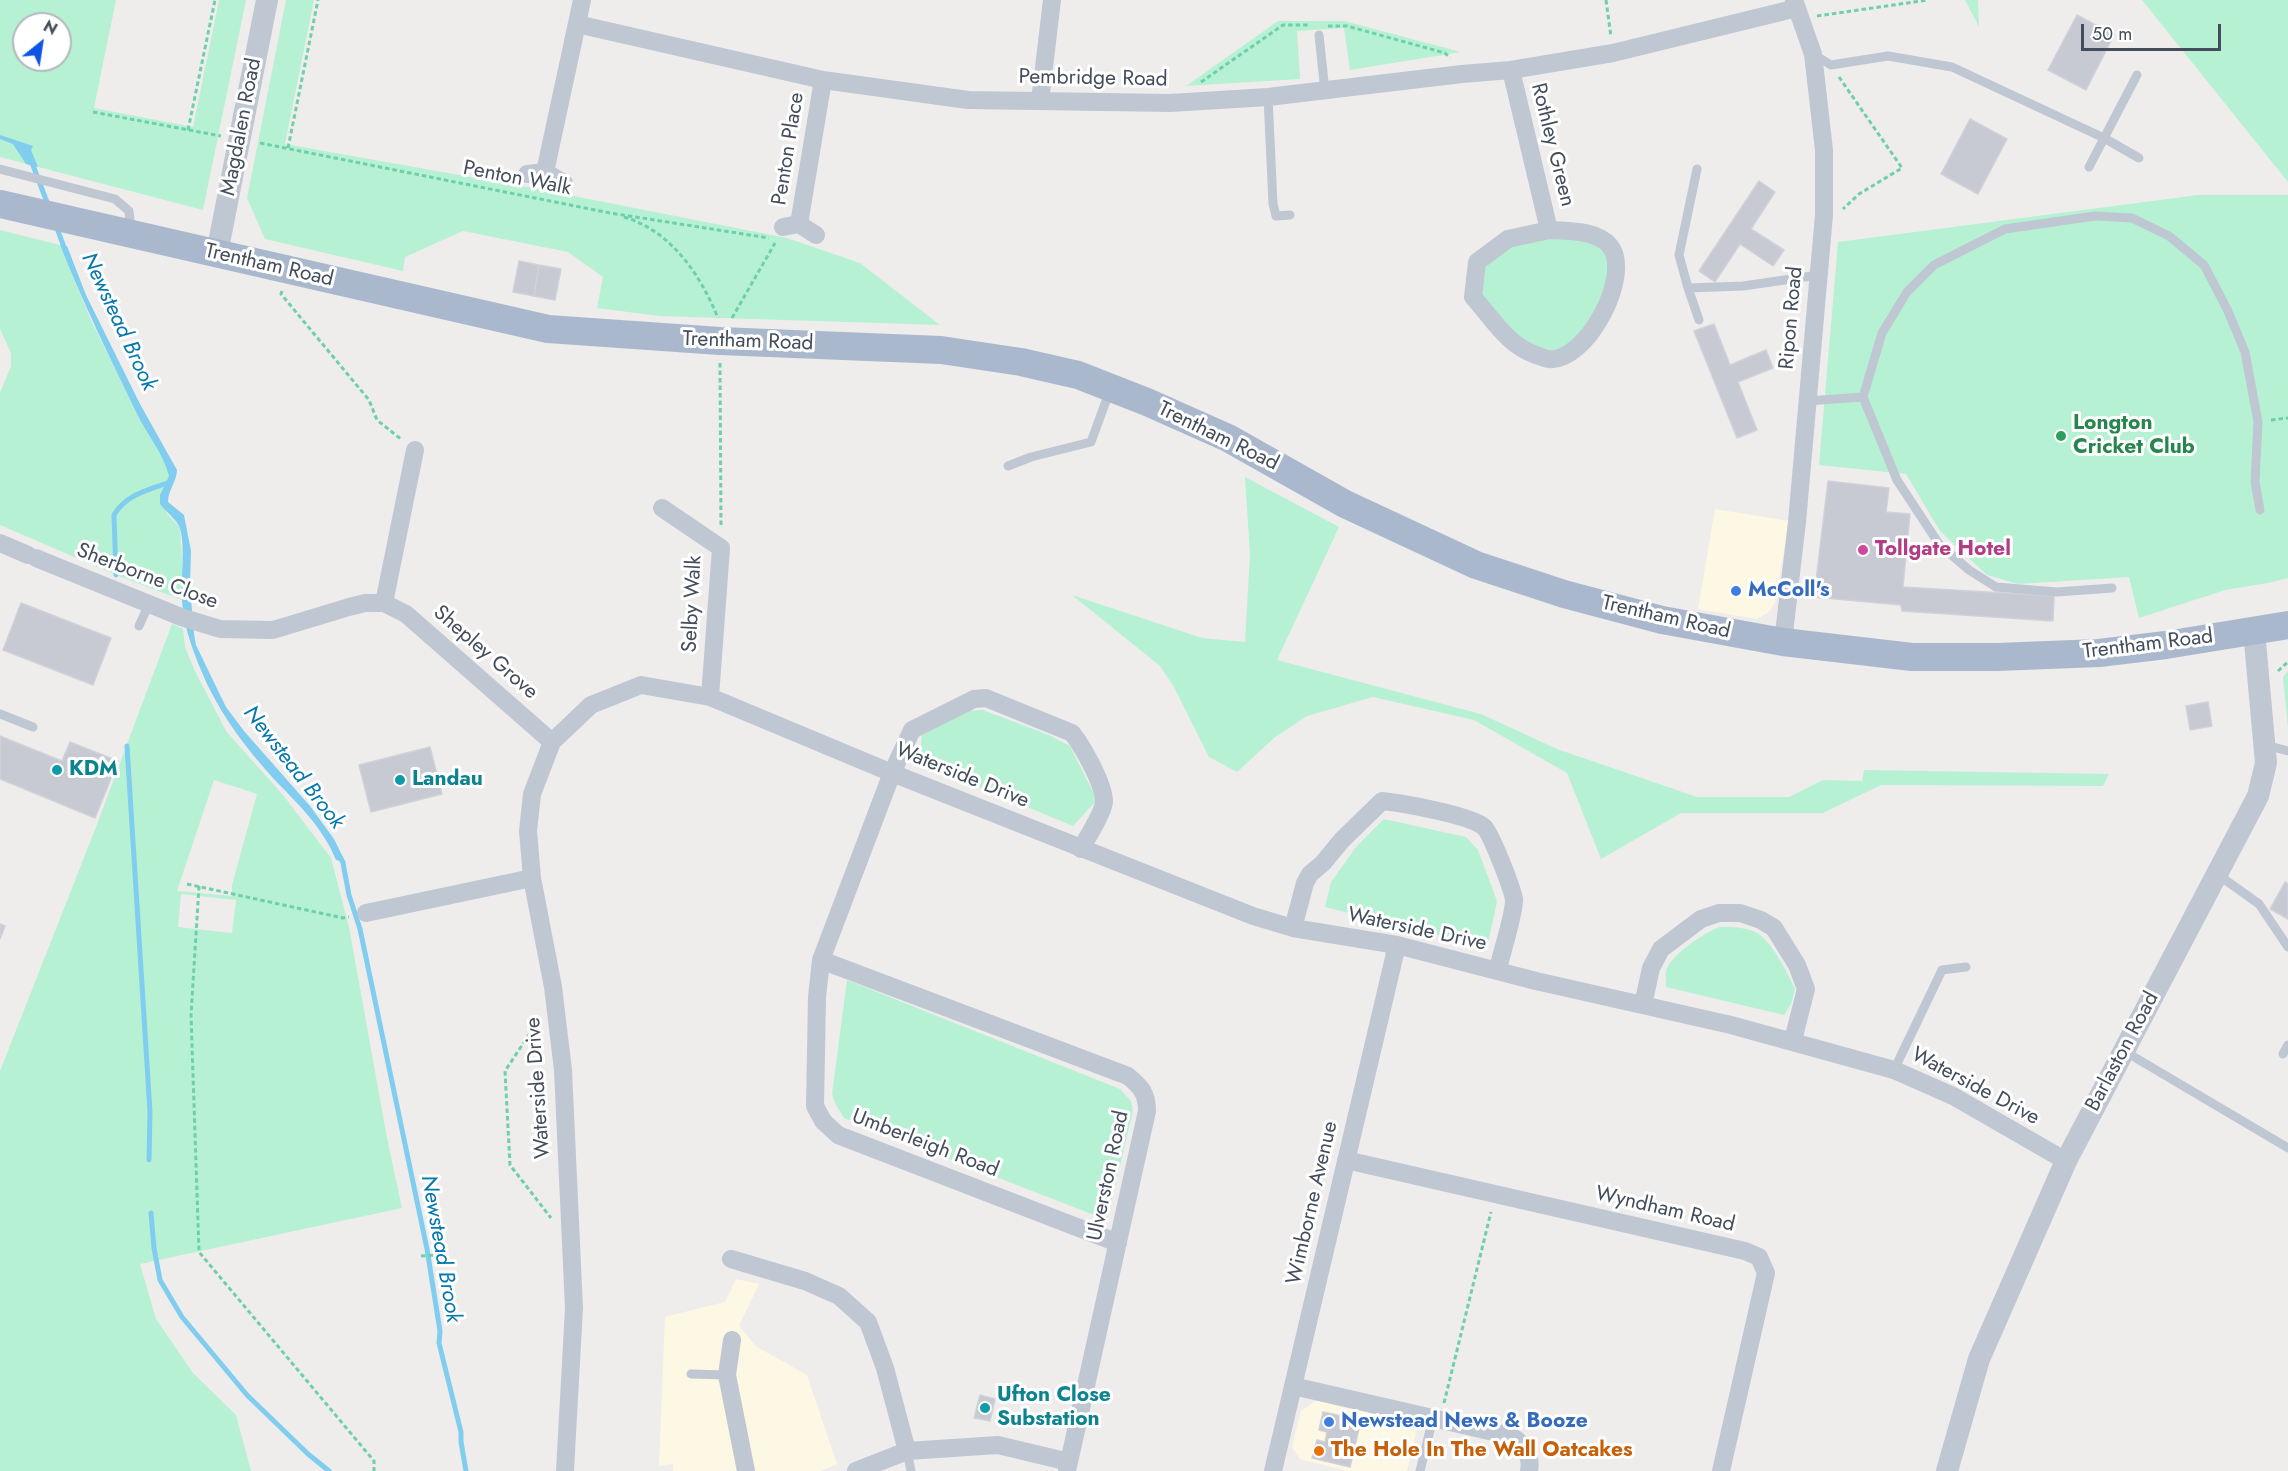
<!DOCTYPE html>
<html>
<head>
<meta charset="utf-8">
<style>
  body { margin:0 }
  #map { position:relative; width:2288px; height:1471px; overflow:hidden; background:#efecec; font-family:Jost,sans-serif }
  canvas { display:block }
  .north { position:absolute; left:12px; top:12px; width:60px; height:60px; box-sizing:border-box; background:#fff; border:2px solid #b4b8bd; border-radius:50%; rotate:30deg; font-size:16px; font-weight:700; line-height:24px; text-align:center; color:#444d5b }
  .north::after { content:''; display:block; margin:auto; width:21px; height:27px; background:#0e55e7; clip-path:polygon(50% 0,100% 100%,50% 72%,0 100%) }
  .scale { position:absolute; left:2081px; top:24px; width:140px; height:27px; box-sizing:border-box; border:3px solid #444d5b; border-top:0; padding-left:8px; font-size:18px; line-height:21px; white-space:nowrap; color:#444d5b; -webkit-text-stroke:4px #fff; paint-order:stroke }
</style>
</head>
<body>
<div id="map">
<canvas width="2288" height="1471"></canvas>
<div class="north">N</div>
<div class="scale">50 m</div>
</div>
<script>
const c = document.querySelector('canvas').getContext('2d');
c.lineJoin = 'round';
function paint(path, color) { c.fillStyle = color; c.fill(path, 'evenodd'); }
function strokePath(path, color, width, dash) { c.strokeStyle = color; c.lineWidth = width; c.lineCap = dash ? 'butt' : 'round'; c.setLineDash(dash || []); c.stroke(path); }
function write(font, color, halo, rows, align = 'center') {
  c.font = font + ' Jost,sans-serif'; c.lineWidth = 6; c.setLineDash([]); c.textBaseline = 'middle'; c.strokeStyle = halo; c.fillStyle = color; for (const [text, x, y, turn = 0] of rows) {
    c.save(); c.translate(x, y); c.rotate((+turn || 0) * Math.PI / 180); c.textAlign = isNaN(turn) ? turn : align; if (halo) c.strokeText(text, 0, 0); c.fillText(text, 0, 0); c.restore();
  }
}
const commercial = new Path2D(`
  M1715 509 1789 521 1775 603 1769 612 1757 619 1698 609Z
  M736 1279 759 1284 739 1326 757 1347 807 1375 837 1464 821 1471H673V1464L659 1466 665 1317 725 1302Z
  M1320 1398 1409 1419 1416 1432 1407 1471H1347L1300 1459 1292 1447 1301 1411Z`);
const green = new Path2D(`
  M0 0H116L94 108 193 127 219 0H246L203 210 0 157ZM24 24H60V60H24Z
  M286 0H314L285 144 538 189 787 238 860 263 940 325 659 316 597 308 603 277 568 252 463 231 405 257 403 271 265 239 247 198Z
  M1965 0H1978L1979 27Z
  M2142 0H2288V182Z
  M1278 21H1344L1461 52 1350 70 1344 28 1297 31 1300 79 1186 86Z
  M2198 195H2288V578L2268 583 2225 590 2139 618 2129 577 2018 584 1987 575 1940 531 1906 474 1819 465 1838 242Z
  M0 230 60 245 90 318 139 418 167 466 169 476 166 483 167 514 180 527 183 578 182 600 116 575 0 525V393L11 366V353L0 329Z
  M1550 234 1605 247 1613 273 1580 342 1549 355 1515 340 1477 296 1481 264 1510 242Z
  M1245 477 1339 527 1277 660 1481 714 1557 749 1697 797H1789L1823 780 1862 781 1864 770 2109 774 2103 786 1881 785 1823 813H1681L1601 859 1567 773 1474 720 1373 697 1307 716 1274 738 1237 772 1209 757 1174 687 1160 666 1072 595 1202 638 1245 642 1250 555Z
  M172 624 183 629 185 647 194 669 226 731 283 795 331 858 349 927 387 1138 402 1208 140 1264 156 1319 193 1373 236 1415 251 1471H0V1071L96 827ZM214 780 257 794 232 885V896L177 891ZM181 894 236 900 232 933 178 927Z
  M2288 671V728L2283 677Z
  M983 710 1049 735 1070 746 1097 800 1073 826 919 762 922 735 964 711Z
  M1384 819 1466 837 1478 850 1497 901 1489 939 1477 945 1325 907 1331 882 1356 847Z
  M1719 927C1731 927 1747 927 1757 933 1773 943 1787 972 1795 989L1791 1004 1784 1015 1666 987C1666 981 1665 973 1667 968 1674 953 1704 933 1719 927Z
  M847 980 1120 1089 1131 1101 1133 1111 1107 1220 844 1118 836 1105 832 1094Z`);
const water = new Path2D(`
  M0 135 33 146 31 150 38 167 26 164 13 144 0 139Z
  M60 245 67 246 86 295 140 404 177 470C177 481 168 490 168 502L184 515 191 551 190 587 194 634 196 645 208 670 226 707 244 731 310 806 334 839 346 863 336 860C323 827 296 802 272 777 246 748 224 719 207 684 195 657 184 630 182 601 180 578 186 551 180 528 178 521 165 511 160 504V495L169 476C163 453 147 435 137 414 110 358 83 303 60 245Z`);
const stream = new Path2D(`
  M31 160 48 205
  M57 228 65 250
  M116 575 114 515C126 494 149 490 170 482
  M127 746 150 1112 149 1160
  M340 857 343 863 349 895 360 929 427 1249 440 1331 439 1343 461 1432V1442L466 1471
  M151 1213 154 1248 160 1280 182 1317 247 1395 308 1454 329 1471`);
const building = new Path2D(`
  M2077 15 2114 35 2086 90 2048 70Z
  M1970 119 2007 139 1978 194 1941 174Z
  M1759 181 1775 192 1751 229 1784 250 1773 266 1740 244 1715 282 1699 271Z
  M519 261 539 265 534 296 513 292Z
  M539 265 561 269 555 300 534 296Z
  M1714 324 1730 365 1766 350 1773 368 1738 382 1757 430 1737 438 1694 331Z
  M1828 481 1889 488 1886 512 1910 514 1903 587 2054 596 2053 621 1902 611 1901 605 1814 597Z
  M21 603 111 638 93 685 3 650Z
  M2208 702 2212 726 2190 730 2186 706Z
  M0 736 62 761 70 742 118 761 95 818 0 779Z
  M430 747 442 794 371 812 359 765Z
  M2285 882 2288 884V919L2270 909Z
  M0 924 5 926 0 939Z
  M980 1395 995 1399 990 1421 974 1418Z
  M1323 1412 1361 1420 1350 1467 1312 1458 1317 1440 1325 1442 1327 1432 1319 1430Z`);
const path = new Path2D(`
  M1606 0 1611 37
  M1817 16 1928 0
  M1328 26H1347L1445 53 1450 58
  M1839 77 1902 168 1859 194 1843 209
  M1201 82 1283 25H1309
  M93 112 221 136
  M188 130 215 0
  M260 143 610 213 769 238
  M288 148 318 0
  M624 217C671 231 700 274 718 318
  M282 291 281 294 369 400 377 420 402 440
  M732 318 775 243
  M720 363 721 525
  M2271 420 2288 418
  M2278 671 2288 662
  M187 884 343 918 349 917
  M199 886 191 1015 199 1252 374 1461V1471
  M538 1021 505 1071 510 1165 551 1218
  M421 1256 435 1255
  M1444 1403 1491 1212`);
const service = new Path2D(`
  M1319 35 1325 91
  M1813 54 1831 65 1888 56 1952 67 2104 138 2139 158
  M1268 97 1273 204 1276 216 1290 215
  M2089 167 2137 75
  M0 169 115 199 129 211 131 230
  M1688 288 1679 255 1697 169
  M1699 320 1688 288 1743 286 1819 275
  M1863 397 1897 480 1939 544 1969 570 1996 587 2057 592 2112 588
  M1807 401 1863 397 1882 333 1907 292 1934 265 2005 229 2095 216 2132 218 2169 236 2204 265 2227 309 2245 352 2258 422 2255 482 2260 510
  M1008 466 1031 457 1091 442 1110 390
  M139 626 149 604
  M0 714 33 727
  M2265 745 2288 751
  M2217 874 2259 904 2288 947
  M2124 1051 2288 1148
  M2283 1054 2288 1045
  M1894 1070 1942 970 1966 967
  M691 1374 727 1375
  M907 1451 911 1471
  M1420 1471 1433 1418`);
const minor = new Path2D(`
  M577 24 823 80 968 100 1170 103 1268 97 1462 74 1511 70 1613 53 1797 8
  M1511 70 1549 230C1567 231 1597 230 1610 246 1633 275 1586 363 1549 359 1545 359 1540 356 1536 355 1506 344 1494 320 1473 297L1477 262 1508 239 1549 230
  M1040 101 1052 0
  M545 172 582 0
  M527 174 545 172 564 183
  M799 224 823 80
  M783 227 799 224 816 235
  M662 508 721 548 710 697
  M0 543 28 555
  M36 558 181 617 220 629 273 630 349 607 365 603H384
  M384 603 406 614 552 742
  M384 603 415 450
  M1783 642 1797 522 1824 215V150L1813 54 1794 0
  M1081 849C1087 838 1103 813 1104 802 1104 784 1083 747 1072 733L986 698 974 699 912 730 892 773 821 960 817 997 815 1106 823 1121 838 1135 1118 1243
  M366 913 532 878
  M1293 928 1305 883 1310 874 1323 863 1342 840 1382 801C1402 803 1470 815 1484 827 1491 833 1512 888 1514 899 1515 913 1501 953 1498 970
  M821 960 1128 1076C1141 1087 1147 1093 1147 1111L1067 1471
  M1643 1005 1651 968 1661 949 1701 919 1719 913H1740L1761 920 1774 928 1797 965 1806 989 1793 1040
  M1346 1160 1745 1251 1759 1257 1766 1273 1721 1471
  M731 1259 805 1281 839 1296 868 1322 885 1368 907 1451
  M732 1340 727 1375 746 1471
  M1293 1386 1511 1436C1524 1444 1532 1455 1529 1471
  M565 1471 574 1308 563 1070 553 987 532 878 528 831 532 794 552 742 591 705 641 685 710 697 892 773 1253 916 1293 928 1397 945 1536 981 1731 1025 1894 1070 1953 1096 2066 1161
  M856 1471 907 1451 998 1445 1069 1462
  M1273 1471 1397 945`);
const tertiary = new Path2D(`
  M217 253 267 0
  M1947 1471 1979 1359 2066 1161 2258 796 2266 763 2254 631`);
const primary = new Path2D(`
  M0 204 548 329 720 341 941 350 1021 362 1078 375 1147 402 1228 438 1345 504 1476 565 1564 594 1662 620 1783 642 1912 657H1997L2099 653 2166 645 2288 625`);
const markers = [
  [2061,436,6,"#2e9e5b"],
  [1863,550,6,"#d1479c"],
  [1736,591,6,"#3f7fe0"],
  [57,770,6,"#0f9aa8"],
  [400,780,6,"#0f9aa8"],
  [985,1408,6,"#0f9aa8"],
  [1329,1422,6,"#3f7fe0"],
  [1319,1451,6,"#e8710a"]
];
const streetNames = [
  ["Pembridge Road",1093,79,1],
  ["Magdalen Road",242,127,-79],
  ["Rothley Green",1552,145,76],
  ["Penton Place",789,149,-81],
  ["Penton Walk",517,179,11],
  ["Trentham Road",269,266,13],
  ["Ripon Road",1792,318,-85],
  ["Trentham Road",748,342,2],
  ["Trentham Road",1218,437,26],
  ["Sherborne Close",147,577,21],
  ["Selby Walk",693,604,-87],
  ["Trentham Road",1666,618,13],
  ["Trentham Road",2148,645,-7],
  ["Shepley Grove",485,653,41],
  ["Waterside Drive",962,776,22],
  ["Waterside Drive",1417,930,12],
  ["Barlaston Road",2123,1052,-62],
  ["Waterside Drive",1975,1087,28],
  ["Waterside Drive",539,1088,-94],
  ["Umberleigh Road",925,1144,21],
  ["Ulverston Road",1109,1176,-78],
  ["Wimborne Avenue",1313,1203,-77],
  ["Wyndham Road",1665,1210,13]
];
const leisureNames = [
  ["Longton",2073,424],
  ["Cricket Club",2073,448]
];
const hotelNames = [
  ["Tollgate Hotel",1875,550]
];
const shopNames = [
  ["McColl's",1748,591],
  ["Newstead News & Booze",1341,1422]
];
const cultureNames = [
  ["KDM",69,770],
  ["Landau",412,780],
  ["Ufton Close",997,1396],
  ["Substation",997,1420]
];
const foodNames = [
  ["The Hole In The Wall Oatcakes",1331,1451]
];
const waterNames = [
  ["Newstead Brook",118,322,65],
  ["Newstead Brook",293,768,52],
  ["Newstead Brook",440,1249,80]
];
paint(commercial, '#fdf8e3');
paint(green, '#b7f1d4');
paint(water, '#81cdf0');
strokePath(stream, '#81cdf0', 5);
paint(building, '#c8cad3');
strokePath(building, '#d0d1d9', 1.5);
strokePath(path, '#6dd0aa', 3, [4.5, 3]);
strokePath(service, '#bfc7d3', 9);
strokePath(minor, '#bfc7d3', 18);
strokePath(tertiary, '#bfc7d3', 22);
strokePath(primary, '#aab8ce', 28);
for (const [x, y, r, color] of markers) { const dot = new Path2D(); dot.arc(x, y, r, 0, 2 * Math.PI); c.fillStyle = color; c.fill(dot); strokePath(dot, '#fff', 2); }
write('21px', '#444d5b', '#fff', streetNames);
write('bold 21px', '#27864d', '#fff', leisureNames, 'left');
write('bold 21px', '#b23c85', '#fff', hotelNames, 'left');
write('bold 21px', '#366cbe', '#fff', shopNames, 'left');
write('bold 21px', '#0d838f', '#fff', cultureNames, 'left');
write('bold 21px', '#c56008', '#fff', foodNames, 'left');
write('italic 22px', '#0477ad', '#fff', waterNames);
</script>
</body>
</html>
